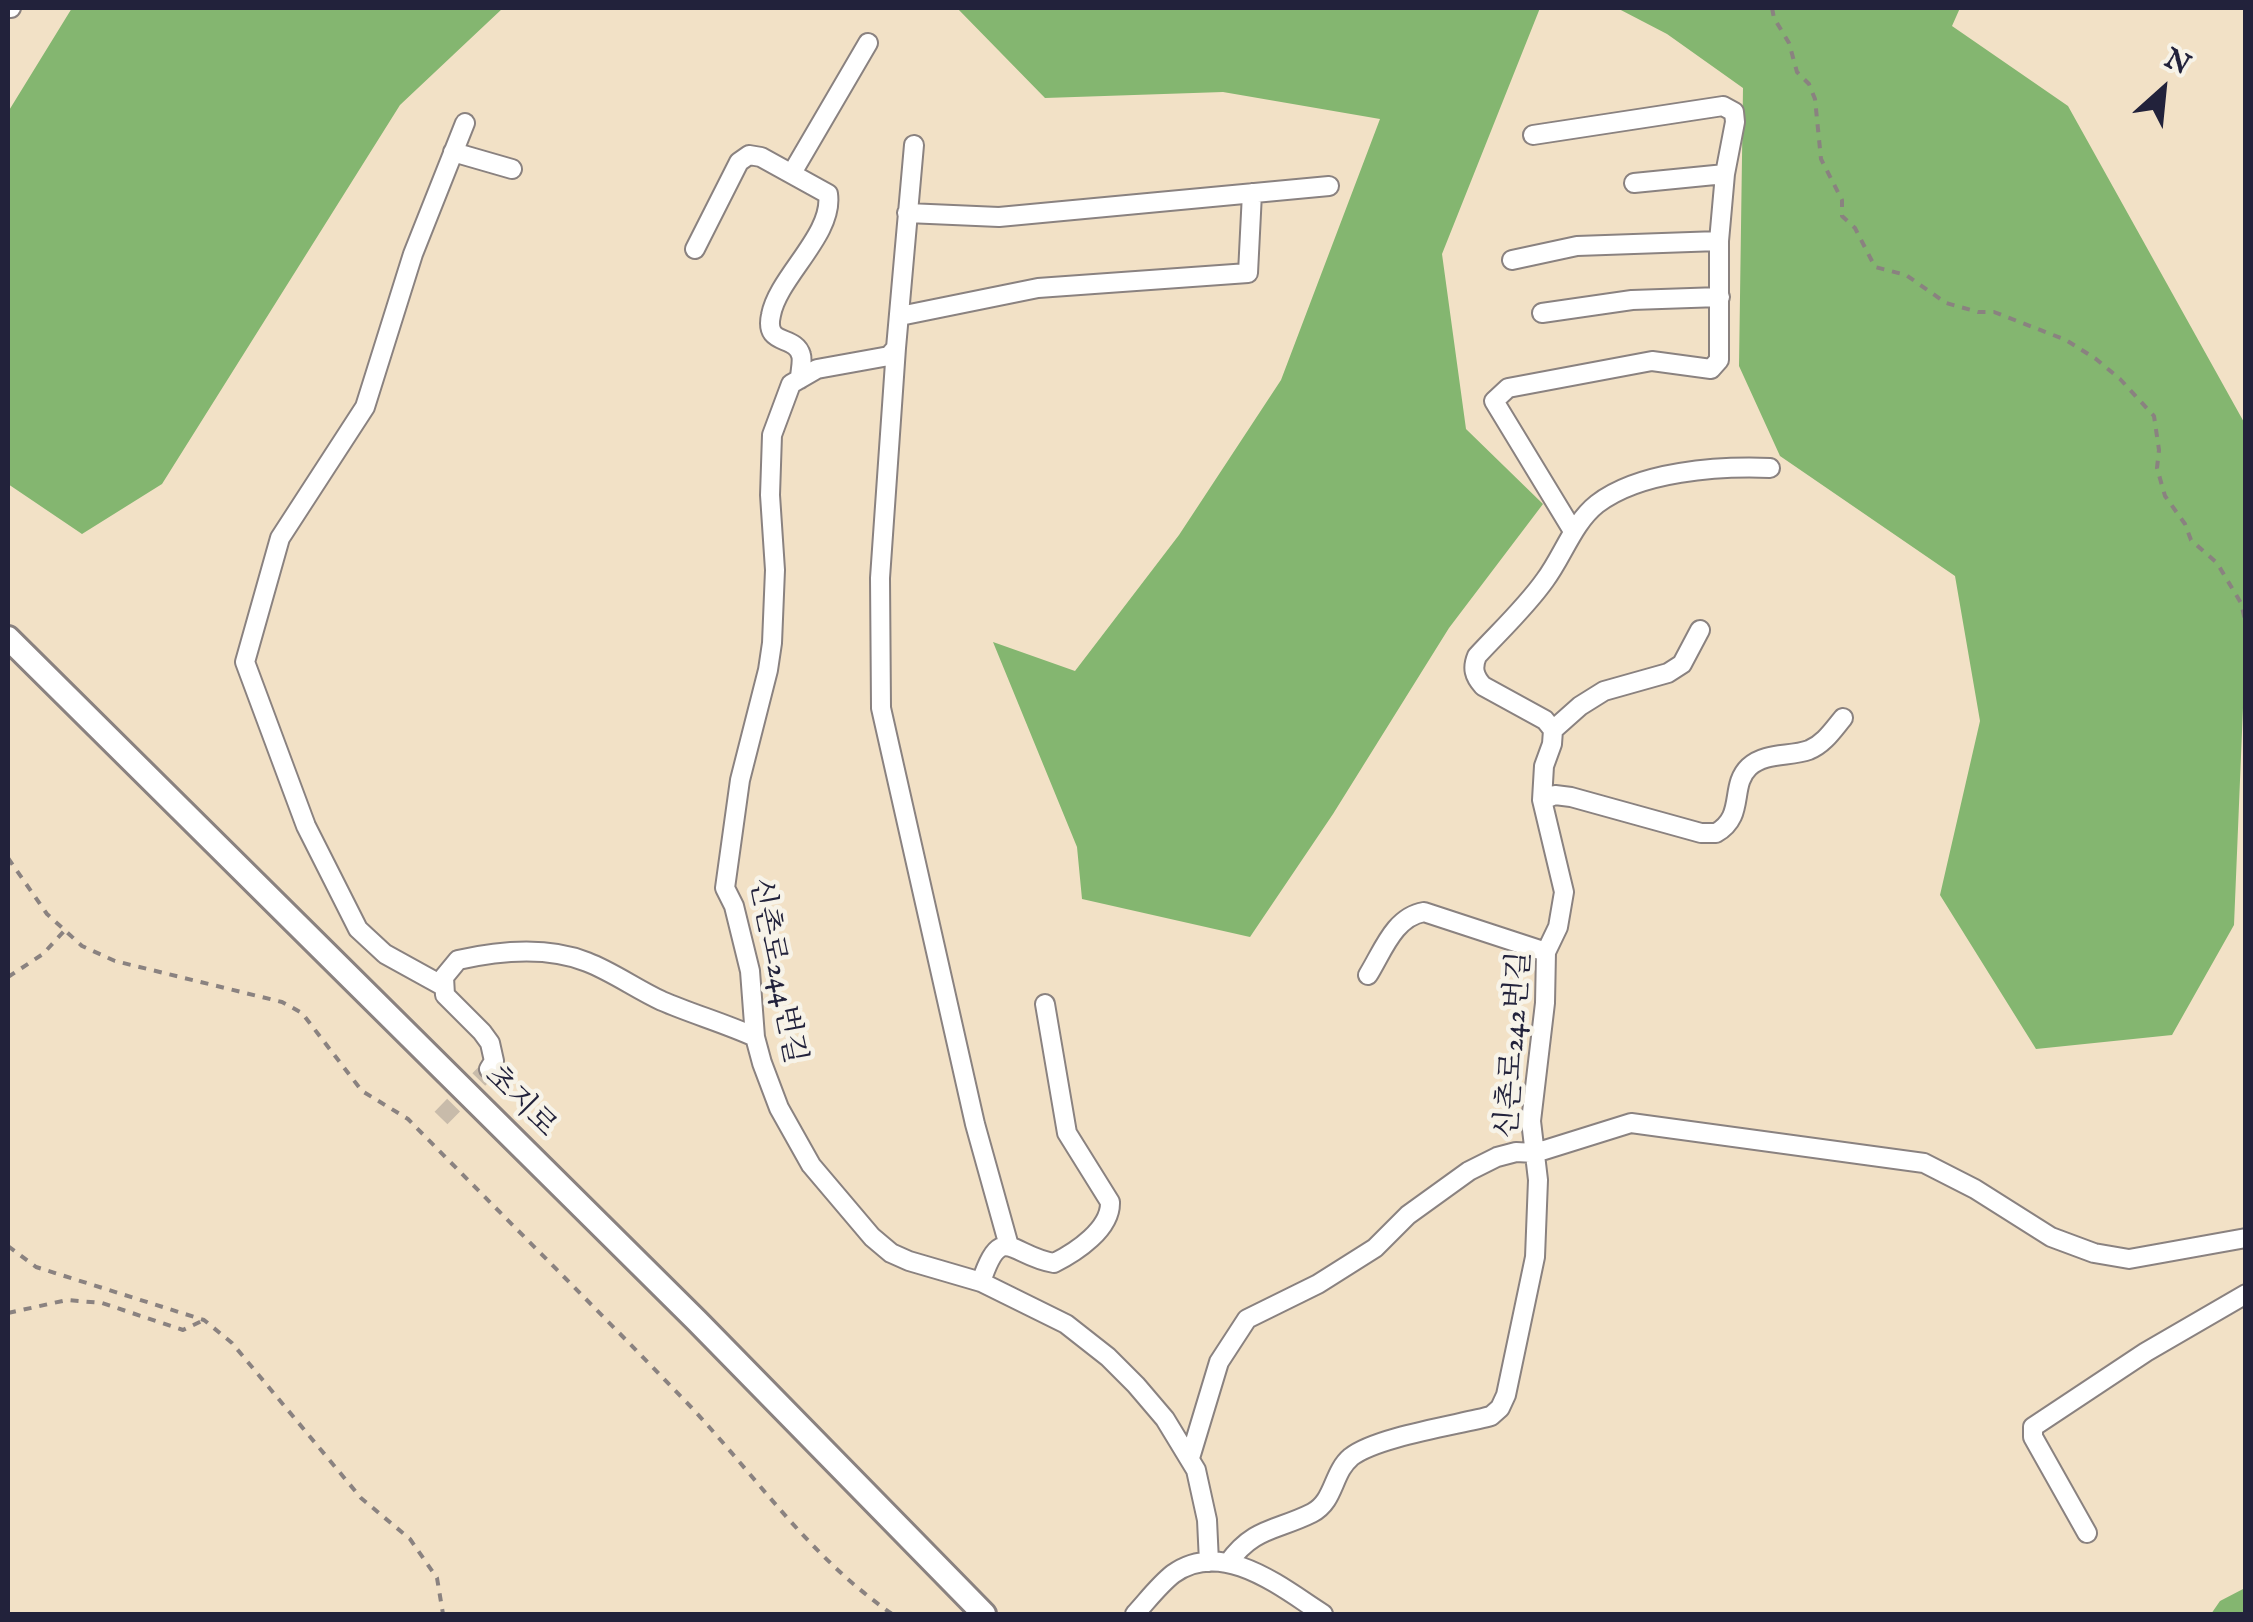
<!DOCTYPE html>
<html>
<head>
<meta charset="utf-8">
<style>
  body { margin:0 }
  #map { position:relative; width:2253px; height:1622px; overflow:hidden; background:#f2e1c6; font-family:"IM FELL English",serif }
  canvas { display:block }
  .frame { position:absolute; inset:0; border:10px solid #22223b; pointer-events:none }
  .north { position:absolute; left:2113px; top:40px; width:100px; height:100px; -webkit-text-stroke:8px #f7f3e8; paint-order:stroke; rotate:27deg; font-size:28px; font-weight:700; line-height:40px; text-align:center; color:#22223b }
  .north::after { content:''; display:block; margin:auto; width:35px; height:45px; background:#22223b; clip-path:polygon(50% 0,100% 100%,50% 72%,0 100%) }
</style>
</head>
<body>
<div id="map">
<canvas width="2253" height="1622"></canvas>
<div class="frame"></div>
<div class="north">N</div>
</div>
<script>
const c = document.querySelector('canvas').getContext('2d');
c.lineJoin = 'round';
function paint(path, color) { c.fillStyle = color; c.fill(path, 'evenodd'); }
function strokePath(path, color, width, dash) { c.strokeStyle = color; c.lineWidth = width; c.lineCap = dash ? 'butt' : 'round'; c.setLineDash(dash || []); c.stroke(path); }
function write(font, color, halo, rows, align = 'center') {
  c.font = font + ' "IM FELL English","Noto Serif KR",serif'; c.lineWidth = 9; c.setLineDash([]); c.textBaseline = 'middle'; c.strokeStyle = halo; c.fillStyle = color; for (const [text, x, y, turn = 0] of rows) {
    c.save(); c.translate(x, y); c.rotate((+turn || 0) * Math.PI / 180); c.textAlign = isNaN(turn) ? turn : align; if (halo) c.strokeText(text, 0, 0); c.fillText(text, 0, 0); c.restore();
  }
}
const forest = new Path2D(`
  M72 8H503L400 105 162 484 82 534 8 484V112Z
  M957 8H1540L1442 254 1466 429 1543 504 1449 628 1333 814 1250 937 1082 899 1077 847 993 642 1075 671 1179 535 1281 380 1380 119 1223 92 1045 98Z
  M1617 8H1960L1952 26 2068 106 2245 424 2246 706 2243 708 2234 925 2172 1035 2036 1049 1940 895 1980 721 1955 576 1780 456 1739 366 1743 88 1667 34Z
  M2245 1588V1614H2211L2220 1601Z`);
const minorTunnel = new Path2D(`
  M441 1118 489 1069`);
const path = new Path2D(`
  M1772 8 1774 18 1789 43 1797 72 1809 84 1815 99 1821 159 1842 200V216L1855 228 1875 267 1906 275 1946 303 1978 312H1994L2066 340 2096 359 2120 379 2154 416 2159 450 2157 468 2165 496 2185 524 2191 540 2217 563 2241 603 2246 624
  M8 858 47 914 82 946 115 961 282 1002 302 1013 362 1091 408 1119C502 1215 598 1310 691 1407 760 1481 808 1555 892 1614
  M8 977 43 954 65 930
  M8 1246 36 1267 204 1320 232 1343 361 1498 410 1539 437 1578 443 1614
  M8 1313 67 1300 102 1303 183 1330 204 1320`);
const minor = new Path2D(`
  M8 8H11
  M1533 135 1723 106 1734 112 1735 122 1725 174 1719 241V360L1711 369 1652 361 1508 388 1494 401 1573 531
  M914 145 896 348 889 356 817 369 791 384 772 435 770 495 775 570 772 643 768 670 740 780 725 888 734 906 750 971 755 1037 762 1063 779 1108 811 1165 872 1237 891 1253 909 1261 981 1282 1066 1324 1108 1357 1136 1385 1165 1419 1196 1470 1207 1520 1209 1562
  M453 152 512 169
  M792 173 868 43
  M1634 183 1725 174
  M907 213 999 217 1329 186
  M695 249 739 162 749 155 761 157 828 194C834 234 778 277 771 315 764 347 795 334 801 355 803 361 800 372 800 379
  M1512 260 1577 246 1719 241
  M1542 313 1632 300 1720 297
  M900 316 1038 288 1248 273 1252 193
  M896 348 880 578 881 708 975 1124 1009 1246
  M1553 730 1580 706 1604 691 1668 673 1682 664 1700 630
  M1542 800 1555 795 1571 797 1701 833H1716C1746 816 1729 786 1749 767 1765 752 1790 757 1809 750 1824 744 1833 730 1843 718
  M1368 975C1383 951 1394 917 1424 912L1546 952
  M443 986 385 954 358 929 306 826 245 662 280 538 365 407 413 254 465 123
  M489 1069 494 1061 490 1043 482 1032 445 995 444 977 458 960C498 951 547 946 587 962 613 972 636 989 662 1001 692 1014 724 1023 755 1037
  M981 1282C1002 1220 1011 1256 1054 1263 1076 1252 1111 1229 1110 1202L1067 1133 1045 1004
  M1190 1458 1219 1362 1247 1319 1318 1284 1375 1248 1408 1215 1469 1171 1497 1157 1516 1152 1535 1153 1631 1123 1924 1163 1975 1189 2051 1237 2094 1253 2129 1259 2246 1238
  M2087 1533 2033 1437V1427L2146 1352 2246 1294
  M1228 1563C1254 1527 1276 1531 1312 1513 1335 1501 1332 1473 1351 1457 1376 1437 1457 1425 1491 1416L1500 1408 1506 1395 1535 1257 1538 1180 1531 1121 1545 1003 1546 952 1558 927 1564 892 1542 800 1544 766 1552 744 1553 730 1545 720 1483 686C1474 676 1472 668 1477 656 1500 631 1526 607 1545 580 1563 556 1573 523 1597 504 1640 471 1718 466 1770 468
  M1135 1614C1147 1601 1159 1585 1173 1574 1223 1538 1282 1588 1323 1614`);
const major = new Path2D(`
  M8 638 697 1321 984 1614`);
const streetNames = [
  ["신촌로244번길",775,971,79],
  ["신촌로242번길",1516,1045,-86],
  ["초지로",519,1103,45]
];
paint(forest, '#84b670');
strokePath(minorTunnel, '#c8bbaa', 18, [18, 9]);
strokePath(minor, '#8a8280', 22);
strokePath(major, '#8a8280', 28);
strokePath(path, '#8a8280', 4, [8, 8]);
strokePath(minor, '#fff', 18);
strokePath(major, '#fff', 22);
write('30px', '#22223b', '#f7f3e8', streetNames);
</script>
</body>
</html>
